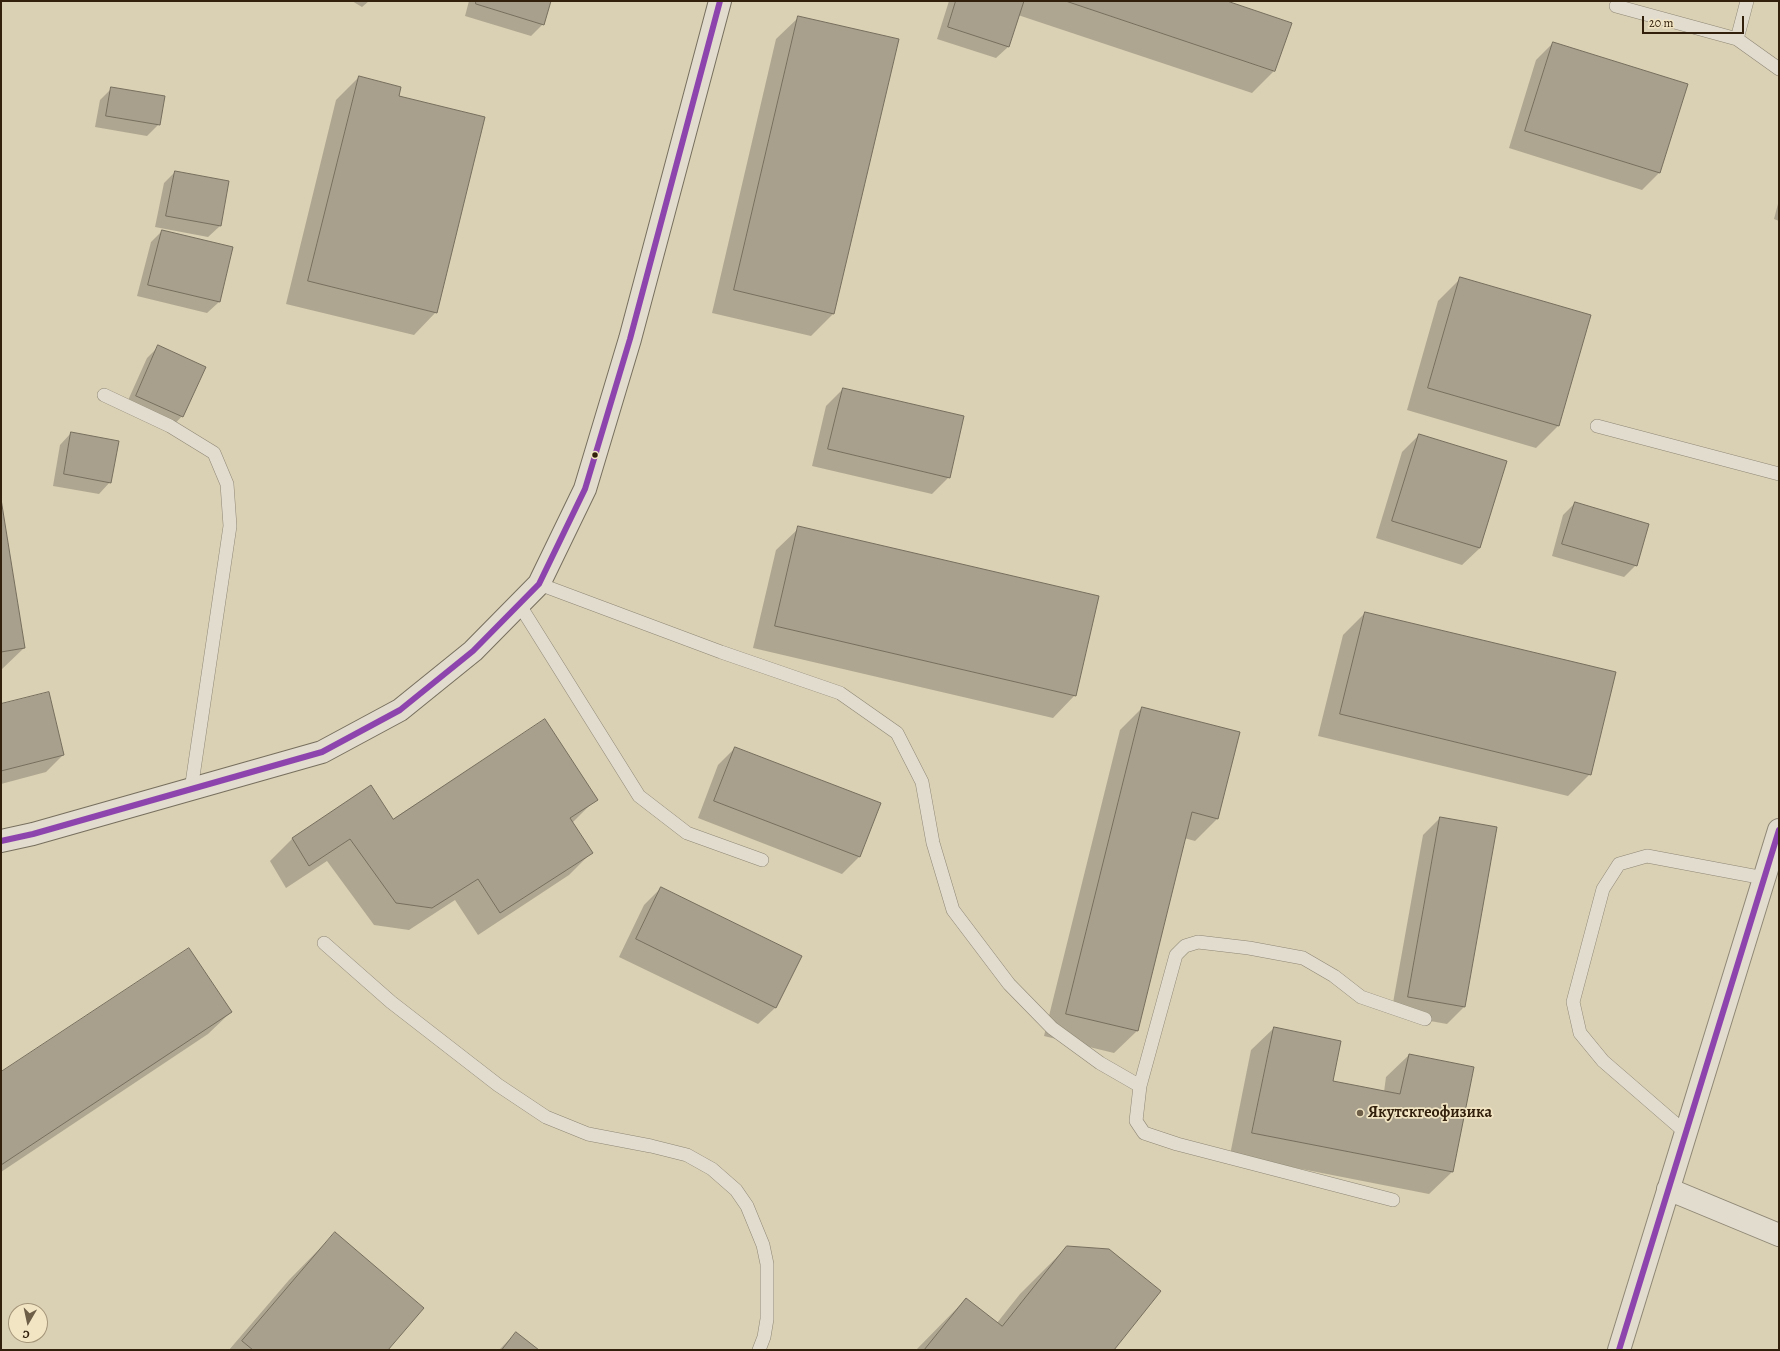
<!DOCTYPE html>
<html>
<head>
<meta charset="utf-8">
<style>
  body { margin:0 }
  #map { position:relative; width:1780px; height:1351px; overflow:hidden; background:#dad0b4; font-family:Alegreya,serif }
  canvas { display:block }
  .frame { position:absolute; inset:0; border:2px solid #32200c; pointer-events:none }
  .north { position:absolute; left:8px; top:1303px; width:40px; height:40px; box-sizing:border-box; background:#f1e5c4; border:1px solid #a5967a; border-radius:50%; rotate:189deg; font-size:11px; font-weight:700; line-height:16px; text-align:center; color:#32200c }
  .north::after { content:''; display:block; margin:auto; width:14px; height:18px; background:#6d5e47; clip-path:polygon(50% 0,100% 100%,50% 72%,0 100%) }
  .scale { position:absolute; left:1642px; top:16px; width:102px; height:18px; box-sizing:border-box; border:2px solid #32200c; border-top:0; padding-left:5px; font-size:12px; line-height:14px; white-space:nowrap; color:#32200c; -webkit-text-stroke:3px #f1e5c4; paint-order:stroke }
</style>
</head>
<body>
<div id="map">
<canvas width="1780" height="1351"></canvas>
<div class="frame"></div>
<div class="north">С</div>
<div class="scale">20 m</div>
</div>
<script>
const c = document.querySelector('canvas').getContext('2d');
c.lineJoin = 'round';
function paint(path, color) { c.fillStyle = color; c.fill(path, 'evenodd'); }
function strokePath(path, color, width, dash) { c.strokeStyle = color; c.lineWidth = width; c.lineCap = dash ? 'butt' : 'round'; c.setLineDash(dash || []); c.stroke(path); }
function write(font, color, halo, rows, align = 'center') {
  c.font = font + ' Alegreya,serif'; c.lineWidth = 3.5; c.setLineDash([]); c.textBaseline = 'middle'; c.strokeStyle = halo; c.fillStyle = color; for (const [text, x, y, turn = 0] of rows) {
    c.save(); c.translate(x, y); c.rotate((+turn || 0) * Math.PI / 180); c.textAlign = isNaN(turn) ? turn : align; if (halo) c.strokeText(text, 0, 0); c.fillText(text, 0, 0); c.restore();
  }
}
const shadow = new Path2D(`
  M352 1H369L362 7Z
  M469 1H550L543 24 531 36 465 16Z
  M949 1H1224L1274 71 1252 93 1018 15 1008 47 996 58 937 39Z
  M799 17 833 314 811 336 712 313 776 39Z
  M1553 43 1687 85 1659 173 1642 190 1509 148 1536 60Z
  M359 77 398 97 436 312 414 335 286 304 336 100Z
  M112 88 159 124 147 136 95 127 100 100Z
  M175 172 220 226 208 237 155 227 164 183Z
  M1779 200V221L1774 219Z
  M162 231 232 248 219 302 207 313 137 296 151 242Z
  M1461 278 1558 426 1536 448 1407 410 1438 301Z
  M158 347 182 416 171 428 125 407 147 358Z
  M843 389 949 477 932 494 812 466 826 406Z
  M71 433 110 482 99 494 53 486 60 445Z
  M1419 435 1506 462 1480 548 1462 565 1376 538 1402 452Z
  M1575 503 1636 565 1624 577 1552 556 1563 515Z
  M1 506 24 648 1 670Z
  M799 528 1075 695 1053 718 753 648 776 550Z
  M1365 613 1590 774 1568 796 1318 736 1343 635Z
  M1 705 63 755 46 772 1 784Z
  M1142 708 1218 818 1195 841 1184 838 1137 1031 1114 1053 1044 1036 1120 730Z
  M735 748 859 857 842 874 698 818 718 765Z
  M371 787 393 820 596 799 572 823 591 853 569 875 478 935 455 900 409 930 374 925 327 861 286 888 270 861 292 839Z
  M1440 818 1496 828 1464 1007 1447 1024 1391 1014 1423 835Z
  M661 888 776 1007 758 1024 619 957 644 905Z
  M231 1012 208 1034 1 1172V1073Z
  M1274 1028 1332 1081 1384 1092 1386 1077 1409 1055 1473 1068 1452 1172 1429 1194 1230 1155 1251 1050Z
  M335 1233 386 1350H229L289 1280Z
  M1067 1247 1113 1350H916L966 1299 997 1323 1020 1294Z
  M516 1333 538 1350H499Z`);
const building = new Path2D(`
  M476 1H551L544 25 476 4Z
  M956 1H1024L1009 47 948 27Z
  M1066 1H1227L1292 23 1275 71Z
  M798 16 899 39 834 314 734 290Z
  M1553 42 1688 84 1660 173 1525 131Z
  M359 76 401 87 399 96 485 117 437 313 308 281Z
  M111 87 165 96 160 125 106 116Z
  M175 171 229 181 221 226 166 216Z
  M162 230 233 247 220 302 148 285Z
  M1460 277 1591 315 1559 426 1428 388Z
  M158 345 206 367 183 417 136 396Z
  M843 388 964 416 950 478 828 449Z
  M71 432 119 441 111 483 64 474Z
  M1419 434 1507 461 1480 548 1392 521Z
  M1 499 25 648 1 652Z
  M1575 502 1649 524 1637 566 1562 544Z
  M798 526 1099 596 1076 696 775 626Z
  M1365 612 1616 672 1591 775 1340 714Z
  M49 692 64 755 1 771V704Z
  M1142 707 1240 732 1218 819 1192 812 1138 1031 1066 1014Z
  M545 719 598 800 570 818 593 853 500 913 478 879 432 908 396 903 350 839 309 866 292 838 371 785 393 819Z
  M735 747 881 803 860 857 714 801Z
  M1440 817 1497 827 1465 1007 1408 997Z
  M661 887 802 956 776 1008 636 939Z
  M189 948 232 1012 1 1165V1072Z
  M1274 1027 1341 1041 1333 1081 1400 1094 1409 1054 1474 1067 1453 1172 1252 1133Z
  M335 1232 424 1308 388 1350H253L242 1341Z
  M1067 1246 1109 1249 1161 1291 1114 1350H924L966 1298 1002 1326Z
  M516 1332 539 1350H502Z`);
const service = new Path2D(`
  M1747 1 1737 39 1779 69
  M1616 6 1737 39
  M104 395 170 426 214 453 227 484 230 526 191 790
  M1597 426 1779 474
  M539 584 721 652 840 693 897 733 922 782 933 843 953 910 1009 984 1052 1028 1100 1063 1140 1086
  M519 604 639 796 687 833 762 860
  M324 943 391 1002 498 1085 546 1117 588 1134 651 1146 687 1155 712 1169 736 1190 747 1206 763 1245 767 1264V1319L764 1337 759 1350
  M1685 1132 1603 1061 1580 1033 1573 1002 1603 889 1619 864 1647 856 1764 878
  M1393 1200 1177 1144 1144 1133 1136 1121 1140 1086 1176 955 1185 946 1198 942 1249 948 1303 958 1334 976 1361 997 1425 1019`);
const minor = new Path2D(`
  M1668 1189 1779 1235
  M1619 1350 1779 830`);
const secondary = new Path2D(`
  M1 841 33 834 322 752 400 710 473 651 539 584 585 489 630 339 720 1`);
const bus1 = new Path2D(`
  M1 841 33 834 322 752 400 710 473 651 539 584 585 489 630 339 720 1
  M1619 1350 1779 830`);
const markers = [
  [595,455,3.5,"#32200c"],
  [1360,1113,4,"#6d5e47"]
];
const poiNames = [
  ["Якутскгеофизика",1368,1113]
];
paint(shadow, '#0003');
paint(building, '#a8a08d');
strokePath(building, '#776f5e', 1);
strokePath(service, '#8f8775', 14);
strokePath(minor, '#8f8775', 24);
strokePath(secondary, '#776f5e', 24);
strokePath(service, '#e1dcce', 13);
strokePath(minor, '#e1dcce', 22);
strokePath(secondary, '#e1dcce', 22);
strokePath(bus1, '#8e44ad', 6);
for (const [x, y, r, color] of markers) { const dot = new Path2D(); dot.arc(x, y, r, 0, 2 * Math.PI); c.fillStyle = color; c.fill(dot); strokePath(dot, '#f1e5c4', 1.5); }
write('bold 16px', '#32200c', '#f1e5c4', poiNames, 'left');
</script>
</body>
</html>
